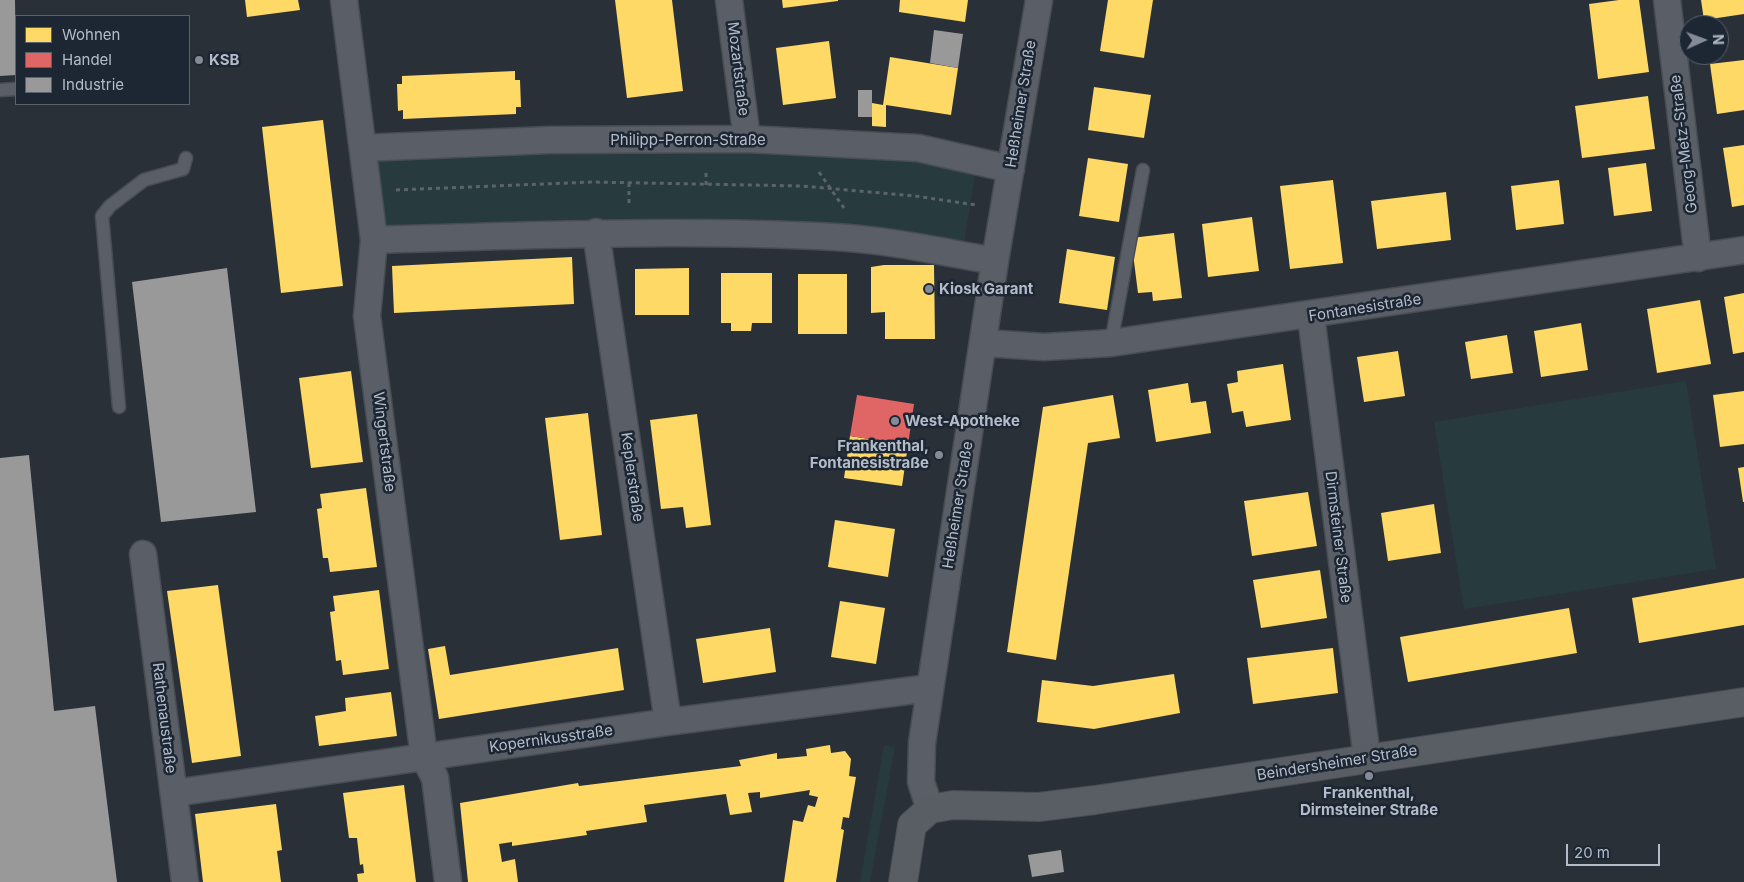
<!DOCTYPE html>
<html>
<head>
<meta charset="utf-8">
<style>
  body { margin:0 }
  #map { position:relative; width:1744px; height:882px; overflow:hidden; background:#2a3038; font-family:Inter,sans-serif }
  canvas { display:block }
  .legend { position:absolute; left:15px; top:15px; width:175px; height:90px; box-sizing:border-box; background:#1d2633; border:1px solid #59626f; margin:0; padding:6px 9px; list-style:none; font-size:15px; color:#b4bcc9 }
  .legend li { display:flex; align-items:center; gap:10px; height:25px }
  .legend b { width:25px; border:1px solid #59626f }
  .north { position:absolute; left:1679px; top:15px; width:50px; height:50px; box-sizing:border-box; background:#1d2633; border:1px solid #59626f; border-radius:50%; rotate:88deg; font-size:14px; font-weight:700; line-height:20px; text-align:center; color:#b4bcc9 }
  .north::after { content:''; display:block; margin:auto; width:18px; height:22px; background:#848b96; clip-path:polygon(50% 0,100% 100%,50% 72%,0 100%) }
  .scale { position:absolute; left:1566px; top:844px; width:94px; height:22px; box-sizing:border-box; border:2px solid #b4bcc9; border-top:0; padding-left:6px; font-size:15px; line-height:18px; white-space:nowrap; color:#b4bcc9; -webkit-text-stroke:4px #1d2633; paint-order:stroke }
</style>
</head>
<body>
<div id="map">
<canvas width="1744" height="882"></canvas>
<ul class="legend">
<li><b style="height:14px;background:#ffd966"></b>Wohnen</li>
<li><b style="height:14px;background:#e06666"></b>Handel</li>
<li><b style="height:14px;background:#999"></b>Industrie</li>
</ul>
<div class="north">N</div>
<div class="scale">20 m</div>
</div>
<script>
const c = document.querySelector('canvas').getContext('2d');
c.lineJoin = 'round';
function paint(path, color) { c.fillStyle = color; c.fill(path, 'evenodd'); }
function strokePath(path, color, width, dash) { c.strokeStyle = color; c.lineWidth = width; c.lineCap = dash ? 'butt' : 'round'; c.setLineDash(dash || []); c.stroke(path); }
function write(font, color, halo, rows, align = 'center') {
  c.font = font + ' Inter,sans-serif'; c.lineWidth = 5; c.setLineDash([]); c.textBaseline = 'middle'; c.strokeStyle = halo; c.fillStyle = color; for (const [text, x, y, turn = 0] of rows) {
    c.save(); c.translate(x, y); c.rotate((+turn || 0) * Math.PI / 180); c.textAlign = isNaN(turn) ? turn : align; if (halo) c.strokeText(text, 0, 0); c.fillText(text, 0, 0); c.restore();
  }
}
const green = new Path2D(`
  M737 147 918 157 976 167 963 251 383 233 374 155Z
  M1686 381 1716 569 1464 609 1434 422Z
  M884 745 895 747 870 882H860Z`);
const homes = new Path2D(`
  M245 0H298L300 10 247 17Z
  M615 0H672L683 91 627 98Z
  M782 0H838V1L783 8Z
  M900 0H968L965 22 899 12Z
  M1108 0H1153L1144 58 1100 51Z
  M1619 0H1639L1649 72 1598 79 1589 4Z
  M1701 0H1744V14L1704 20Z
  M829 41 836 98 783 105 776 48Z
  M890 57 958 68 951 115 886 105V127L872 126V103L883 105Z
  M1744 60V110L1717 114 1710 64Z
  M515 71V80H520L521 107H516V114L403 119V110L398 111 397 84H402V76Z
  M1094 87 1151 95 1144 138 1088 130Z
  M1648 96 1655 149 1582 158 1575 106Z
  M323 120 343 286 281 293 262 127Z
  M1744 145V205L1732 207 1723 148Z
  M1088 158 1128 164 1119 222 1079 216Z
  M1646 163 1652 211 1614 216 1608 168Z
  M1333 180 1343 263 1290 269 1280 186Z
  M1559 180 1564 224 1516 230 1511 186Z
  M1446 192 1451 240 1377 249 1371 201Z
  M1252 217 1259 271 1208 277 1202 224Z
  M1174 233 1182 298 1153 301 1152 292 1138 293 1131 238Z
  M1067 249 1115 257 1107 310 1059 303Z
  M572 257 574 304 394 313 392 266Z
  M884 265H934L935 339H885V312L871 313V267Z
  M689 268V315H635V269Z
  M721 273H772V323H752L751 331H731V323H721Z
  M798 274H847V334H798Z
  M1744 293V352L1733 354 1724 297Z
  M1700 300 1711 364 1657 373 1647 309Z
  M1581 323 1588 370 1541 377 1534 331Z
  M1507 335 1513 373 1471 379 1465 342Z
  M1398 351 1405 396 1364 402 1357 357Z
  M1283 364 1291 420 1246 427 1243 411 1232 413 1227 384 1238 382 1237 371Z
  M351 371 363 462 311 468 299 378Z
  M1188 383 1191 403 1206 401 1211 433 1156 442 1148 390Z
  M1744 391V444L1720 447 1713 395Z
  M1113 395 1120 438 1088 443 1056 660 1007 652 1043 407Z
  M588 413 602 535 560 540 545 418Z
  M697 414 711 525 686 528 683 507 661 509 650 420Z
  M850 436 908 445 902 486 844 478Z
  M1744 467V502H1743L1738 468Z
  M366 488 377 567 330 572 328 558H323L317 509 322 508 320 494Z
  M1308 492 1317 546 1252 556 1244 501Z
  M1434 504 1441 553 1388 561 1381 513Z
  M835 520 895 529 888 577 828 567Z
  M1320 570 1327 618 1261 628 1253 580Z
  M1744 578V625L1639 643 1632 598Z
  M218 585 241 756 192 763 167 591Z
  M379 590 389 669 343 675 341 660 336 661 333 636 330 612 335 611 333 596Z
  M840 601 885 608 876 664 831 657Z
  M1569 608 1577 653 1408 682 1400 637Z
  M770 628 776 672 703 683 696 639Z
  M445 646 450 675 618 648 624 690 439 719 428 649Z
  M1333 648 1338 693 1253 704 1247 658Z
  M1174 674 1180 713 1094 729 1037 722 1042 680 1093 686Z
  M391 692 397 736 319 746 315 716 346 711 345 698Z
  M830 745 831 753 845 751 851 759 849 776 856 777 849 818 843 817 841 829 844 830 836 882H784L793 820 803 822 808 805 815 807 818 797 809 795 810 790 760 798V792L748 793 752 812 730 815 726 794 644 805 647 822 586 831 587 835 512 846V842L499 844 502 862 515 859 518 882H468L460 803 578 783 579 786 741 766 739 760 777 753V759L807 756 806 749Z
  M404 785 416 882H358L357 874 364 873 363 864 360 865 357 838H349L343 793Z
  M276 804 282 850 277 851 281 882H203L195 814Z`);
const shops = new Path2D(`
  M857 395 914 404 908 445 850 436Z`);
const industry = new Path2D(`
  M0 0H15L16 75 0 76Z
  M934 30 963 34 958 68 930 63Z
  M858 90H872V117H858Z
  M227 268 256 512 161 522 132 282Z
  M29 455 54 711 95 706 117 882H0V458Z
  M1061 850 1064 872 1032 877 1028 855Z`);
const path = new Path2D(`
  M819 172 844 208
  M629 183V205
  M706 185V169
  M396 190 592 182 802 186 915 196 976 205`);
const lane = new Path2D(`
  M0 90 16 89
  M1111 343 1143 170
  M119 407 102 216 110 206 144 180 183 169 186 158`);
const street = new Path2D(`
  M344 0 374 240 367 316 424 757 435 778 448 882
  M729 0 747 139
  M1667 0 1698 258
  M363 148 549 140 747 139 918 148 1011 169
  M596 232 668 722
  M374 240C527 235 681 229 835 237 888 240 943 252 995 261
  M1311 316 1367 758
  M984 343 1044 347 1111 343 1744 250
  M143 554 185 882
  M174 793 668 722 930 688
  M930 809 921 782 922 743 995 261 1039 0`);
const secondary = new Path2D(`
  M903 882 912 825 930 809 953 805 1039 807 1095 800 1744 702`);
const markers = [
  [199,60,5,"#848b96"],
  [929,289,5,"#848b96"],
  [895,421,5,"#848b96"],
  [939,455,5,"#848b96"],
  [1369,776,5,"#848b96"]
];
const poiNames = [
  ["KSB",209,60],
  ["Kiosk Garant",939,289],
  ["West-Apotheke",905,421],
  ["Frankenthal,",929,446,"right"],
  ["Fontanesistraße",929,463,"right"],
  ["Frankenthal,",1369,793,"center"],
  ["Dirmsteiner Straße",1369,810,"center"]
];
const streetNames = [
  ["Mozartstraße",738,69,83],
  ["Heßheimer Straße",1021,104,-81],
  ["Philipp-Perron-Straße",688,140],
  ["Georg-Metz-Straße",1684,144,-97],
  ["Fontanesistraße",1365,308,-9],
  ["Wingertstraße",384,442,83],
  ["Keplerstraße",632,477,82],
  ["Heßheimer Straße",958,505,-81],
  ["Dirmsteiner Straße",1338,537,83],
  ["Rathenaustraße",164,718,83],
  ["Kopernikusstraße",551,739,-8],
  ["Beindersheimer Straße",1337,763,-9]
];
paint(green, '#273a3e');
paint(homes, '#ffd966');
paint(shops, '#e06666');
paint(industry, '#999');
strokePath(lane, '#484c53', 15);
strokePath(street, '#484c53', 29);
strokePath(secondary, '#484c53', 30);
strokePath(path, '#5d636a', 3, [4, 4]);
strokePath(lane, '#5a5e66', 12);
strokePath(street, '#5a5e66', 26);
strokePath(secondary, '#595d64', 28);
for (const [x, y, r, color] of markers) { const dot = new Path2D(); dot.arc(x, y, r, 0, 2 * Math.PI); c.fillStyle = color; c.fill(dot); strokePath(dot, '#1d2633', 2); }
write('bold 15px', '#b4bcc9', '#1d2633', poiNames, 'left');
write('15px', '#b4bcc9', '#1d2633', streetNames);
</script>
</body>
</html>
